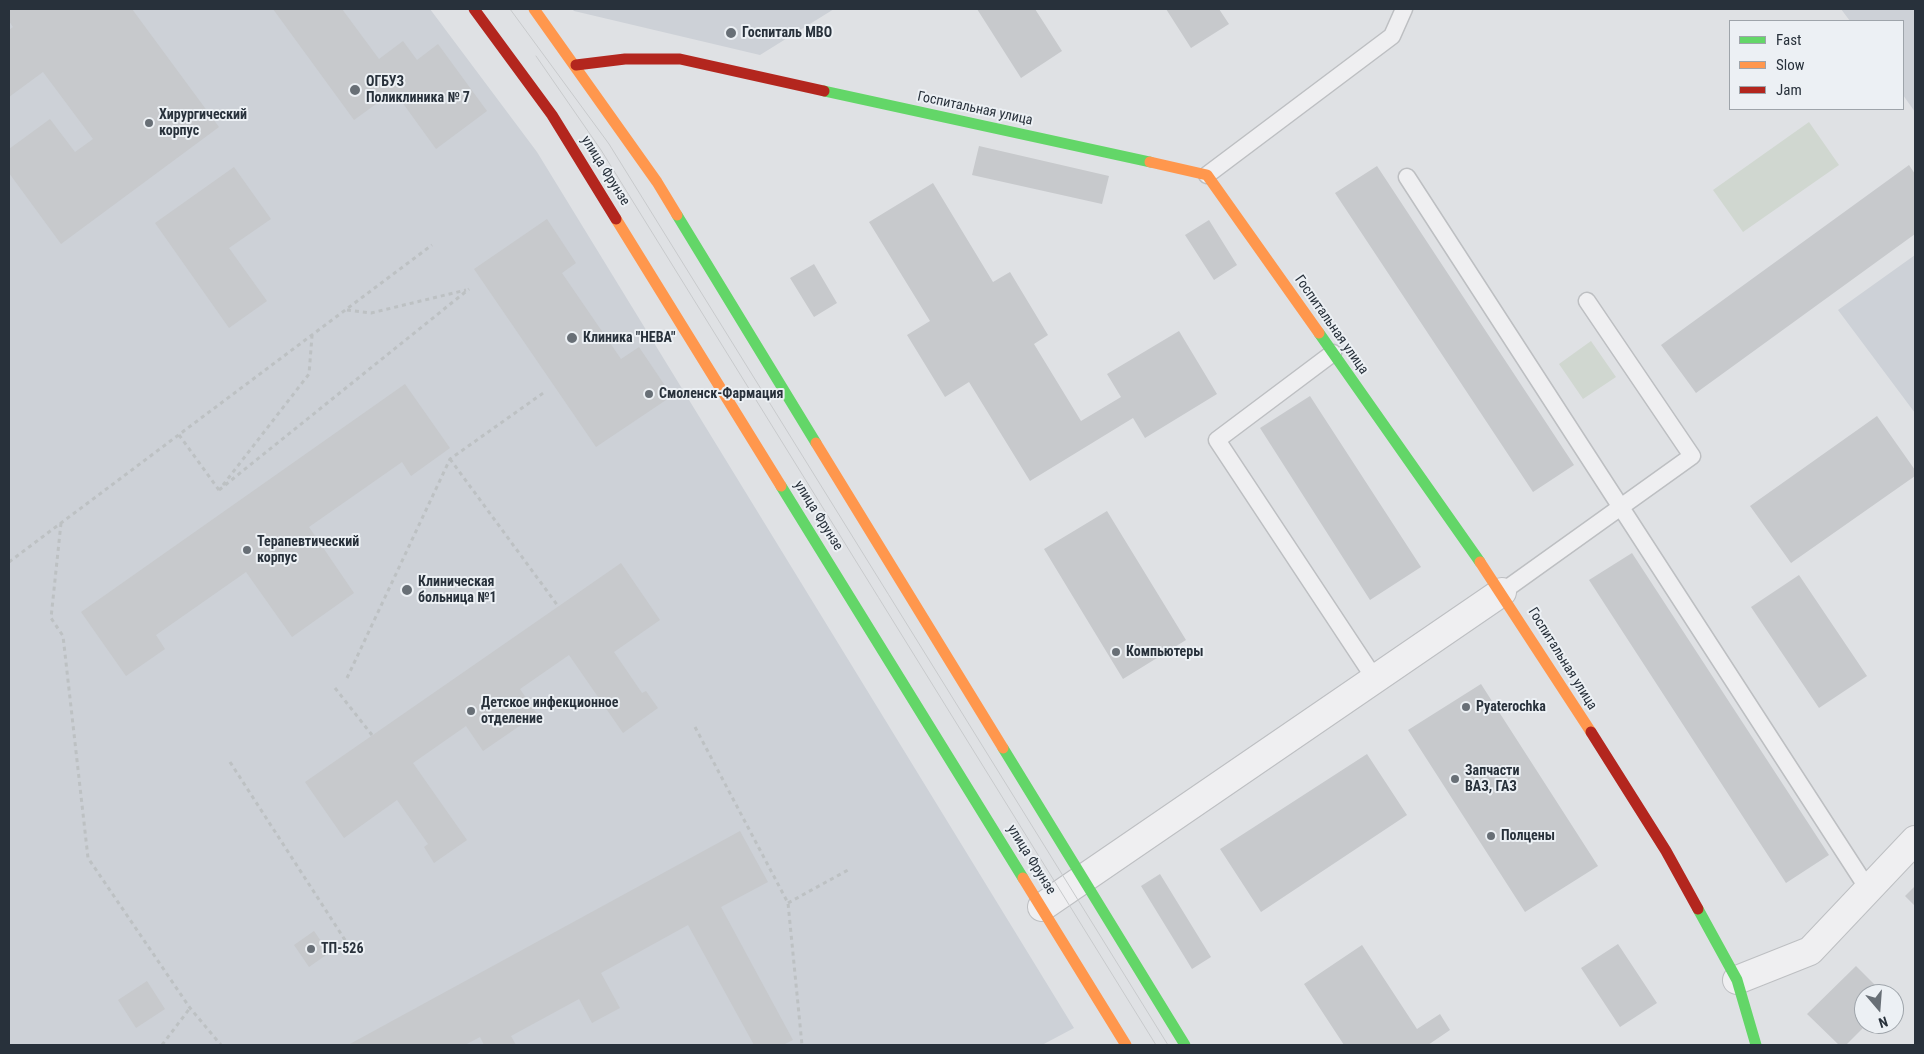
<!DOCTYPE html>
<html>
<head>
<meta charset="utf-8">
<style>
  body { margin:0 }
  #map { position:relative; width:1924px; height:1054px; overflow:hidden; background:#dfe1e4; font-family:"Roboto Condensed",sans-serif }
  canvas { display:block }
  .frame { position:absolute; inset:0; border:10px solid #28313b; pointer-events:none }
  .legend { position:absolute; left:1729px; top:20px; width:175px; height:90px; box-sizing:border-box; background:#ecf0f4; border:1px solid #9ea4aa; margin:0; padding:6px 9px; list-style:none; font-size:15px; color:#28313b }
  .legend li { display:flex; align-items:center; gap:10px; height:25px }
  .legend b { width:25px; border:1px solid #9ea4aa }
  .north { position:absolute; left:1854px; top:984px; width:50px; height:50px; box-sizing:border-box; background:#ecf0f4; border:1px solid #9ea4aa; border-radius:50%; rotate:162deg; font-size:14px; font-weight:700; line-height:20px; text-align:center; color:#28313b }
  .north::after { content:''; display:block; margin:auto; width:18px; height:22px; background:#686f76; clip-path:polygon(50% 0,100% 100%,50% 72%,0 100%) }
</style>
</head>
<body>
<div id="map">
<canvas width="1924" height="1054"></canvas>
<div class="frame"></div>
<ul class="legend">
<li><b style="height:6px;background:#63d668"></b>Fast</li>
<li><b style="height:6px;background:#ff974d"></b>Slow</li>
<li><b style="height:6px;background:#b3261e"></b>Jam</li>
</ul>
<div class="north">N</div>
</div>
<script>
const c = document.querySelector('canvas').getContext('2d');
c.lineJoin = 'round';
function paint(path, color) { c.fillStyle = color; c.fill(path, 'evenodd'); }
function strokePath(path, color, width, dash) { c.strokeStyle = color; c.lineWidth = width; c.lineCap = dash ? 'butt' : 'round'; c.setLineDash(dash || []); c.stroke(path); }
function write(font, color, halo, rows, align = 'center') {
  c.font = font + ' "Roboto Condensed",sans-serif'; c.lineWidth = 4; c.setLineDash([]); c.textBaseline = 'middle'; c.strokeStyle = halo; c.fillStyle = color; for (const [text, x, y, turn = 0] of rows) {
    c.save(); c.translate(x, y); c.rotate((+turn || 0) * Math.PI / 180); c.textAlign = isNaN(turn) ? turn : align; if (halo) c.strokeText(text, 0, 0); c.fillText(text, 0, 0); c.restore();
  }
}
const built = new Path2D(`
  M9 9H430L537 152 1074 1028 1042 1045H9Z
  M572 9H834L760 55 574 11Z
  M1841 9H1915V112L1903 95V21H1850Z
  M1915 255V413L1838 310Z`);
const green = new Path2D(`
  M1809 122 1839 165 1743 232 1713 190Z
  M1591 341 1616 377 1583 399 1559 364Z`);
const building = new Path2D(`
  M9 9H132L219 127 61 244 9 173V149L50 119 75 152 93 139 43 72 9 97V30L13 27 9 21Z
  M273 9H342L379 59 403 41 417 60 438 44 487 111 436 149 394 91 354 120Z
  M977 9H1035L1062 51 1021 78Z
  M1166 9H1219L1229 24 1191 48Z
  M979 146 1109 176 1102 204 972 175Z
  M1909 165 1915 174V234L1696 393 1661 345Z
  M1377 166 1574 465 1533 492 1335 193Z
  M234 167 271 219 229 248 267 301 229 328 155 223Z
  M933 183 993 282 1010 272 1048 335 1034 344 1081 421 1121 397 1107 374 1179 331 1217 394 1145 438 1133 418 1030 481 969 382 945 397 907 335 930 321 869 222Z
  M547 219 576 263 562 273 621 359 639 347 672 396 596 447 474 269Z
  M1209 220 1237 265 1214 280 1185 235Z
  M814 264 837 303 814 317 790 278Z
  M405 384 450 448 411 476 402 462 309 527 354 593 292 637 246 572 156 635 165 649 126 676 81 612Z
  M1310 396 1421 567 1370 600 1260 428Z
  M1877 416 1915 470V476L1791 563 1750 506Z
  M1107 511 1186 640 1123 679 1044 549Z
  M1632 553 1829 855 1786 883 1589 580Z
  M621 563 660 620 614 652 642 693 646 691 658 708 623 733 569 655 520 689 537 714 483 751 466 726 413 763 467 840 434 863 424 847 428 844 397 800 344 838 305 782Z
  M1799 575 1867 676 1819 708 1751 607Z
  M1481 684 1598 866 1525 912 1408 730Z
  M1367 754 1407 815 1261 912 1220 849Z
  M740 831 768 882 721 907 793 1040 783 1045H754L688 925 601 973 620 1008 592 1023 579 999 511 1036 516 1045H484L480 1037 465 1045H348Z
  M1160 874 1211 957 1192 969 1141 886Z
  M1915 886V906L1905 896Z
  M314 931 329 953 309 967 294 945Z
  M1618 944 1657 1003 1620 1027 1581 968Z
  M1362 945 1417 1029 1440 1014 1450 1030 1428 1045H1344L1304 984Z
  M1856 966 1884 994H1864V1024H1867L1846 1045H1839L1807 1014Z
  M147 981 165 1009 136 1028 118 1000Z`);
const path = new Path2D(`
  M347 310 371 313 466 290
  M179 435 219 490
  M450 459 558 606
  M223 485 309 374 312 336
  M219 490 469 289
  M61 523 51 618 63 636 88 858 190 1008 221 1045
  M9 562 432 245
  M347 678 450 459 546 391
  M335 688 372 735
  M695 727 788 903 802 1045
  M230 762 356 957
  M788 903 848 870
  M162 1045 190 1008`);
const lane = new Path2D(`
  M1207 175 1392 36 1404 9
  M1407 177 1868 889
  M1333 353 1217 440 1375 679
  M1502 592 1692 456 1587 301`);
const street = new Path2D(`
  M1042 907 1502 592
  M1737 980 1810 951 1915 840`);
const fast = new Path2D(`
  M824 91 1150 162
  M677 215 816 443
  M1319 333 1480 562
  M781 486 1023 878
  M1003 748 1185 1045
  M1698 909 1737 980 1756 1045`);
const slow = new Path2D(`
  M534 9 657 182 677 215
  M1150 162 1207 175 1319 333
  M616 219 781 486
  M816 443 1003 748
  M1480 562 1591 732
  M1023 878 1126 1045`);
const jam = new Path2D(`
  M474 9 552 115 616 219
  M576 65 625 59H680L824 91
  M1591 732 1666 851 1698 909`);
const tram = new Path2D(`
  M510 9 609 144 1168 1045
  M536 56 601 150 1156 1045`);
const markers = [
  [731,33,6,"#686f76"],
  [355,90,6,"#686f76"],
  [149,123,5,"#686f76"],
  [572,338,6,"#686f76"],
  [649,394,5,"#686f76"],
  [247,550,5,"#686f76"],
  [407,590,6,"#686f76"],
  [1116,652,5,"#686f76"],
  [1466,707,5,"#686f76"],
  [471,711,5,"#686f76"],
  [1455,779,5,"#686f76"],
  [1491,836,5,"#686f76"],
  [311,949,5,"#686f76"]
];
const poiNames = [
  ["Госпиталь МВО",742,33],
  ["ОГБУЗ",366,82],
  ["Поликлиника № 7",366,98],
  ["Хирургический",159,115],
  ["корпус",159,131],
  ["Клиника \"НЕВА\"",583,338],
  ["Смоленск-Фармация",659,394],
  ["Терапевтический",257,542],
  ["корпус",257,558],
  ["Клиническая",418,582],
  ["больница №1",418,598],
  ["Компьютеры",1126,652],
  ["Детское инфекционное",481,703],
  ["отделение",481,719],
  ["Pyaterochka",1476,707],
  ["Запчаcти",1465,771],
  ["ВАЗ, ГАЗ",1465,787],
  ["Полцены",1501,836],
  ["ТП-526",321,949]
];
const streetNames = [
  ["Госпитальная улица",975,109,12],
  ["улица Фрунзе",605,171,58],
  ["Госпитальная улица",1331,325,55],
  ["улица Фрунзе",818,516,58],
  ["Госпитальная улица",1562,659,58],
  ["улица Фрунзе",1031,860,58]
];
paint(built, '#cdd1d7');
paint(green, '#d0d7d0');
paint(building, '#c7c9cc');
strokePath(lane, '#bdbfc2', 19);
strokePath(street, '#bdbfc2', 30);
strokePath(path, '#bdc1c3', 3, [4, 4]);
strokePath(lane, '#efeff1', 16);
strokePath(street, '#efeff1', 28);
strokePath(fast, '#63d668', 11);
strokePath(slow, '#ff974d', 11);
strokePath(jam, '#b3261e', 11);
strokePath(tram, '#c8cacc', 1);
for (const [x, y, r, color] of markers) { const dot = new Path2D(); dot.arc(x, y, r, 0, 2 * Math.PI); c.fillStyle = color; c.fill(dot); strokePath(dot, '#ecf0f4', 2); }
write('bold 14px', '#28313b', '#ecf0f4', poiNames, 'left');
write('14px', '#28313b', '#ecf0f4', streetNames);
</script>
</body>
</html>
